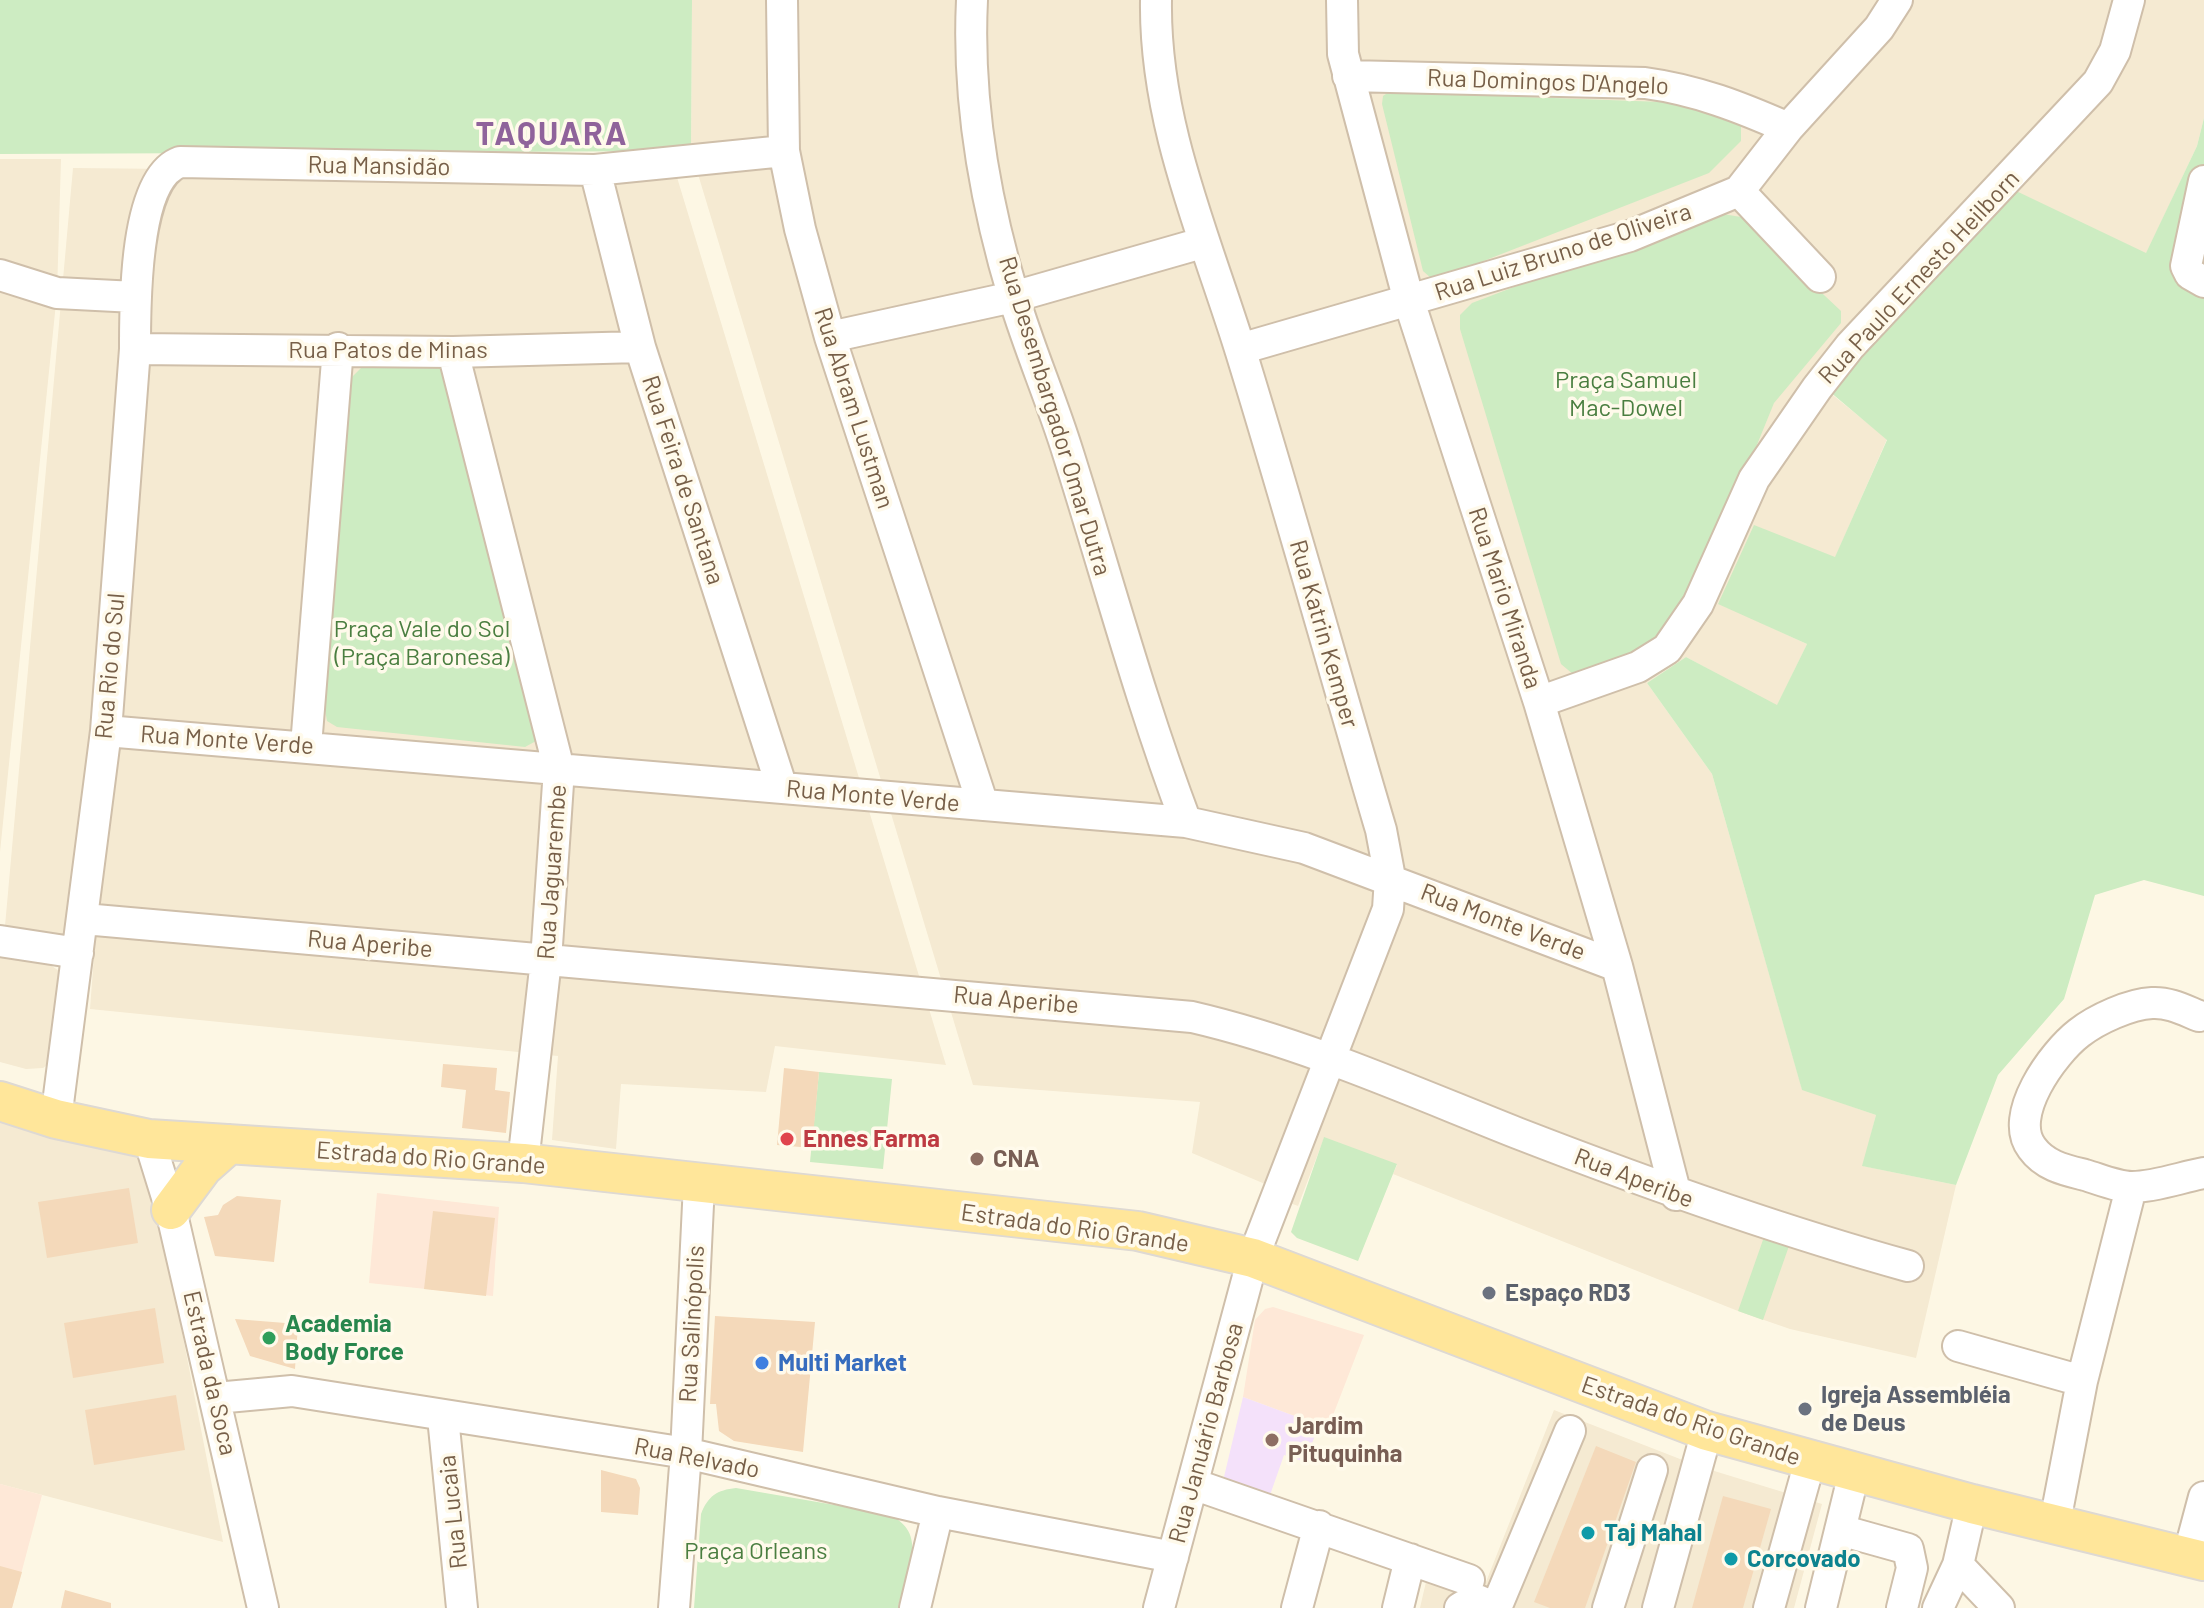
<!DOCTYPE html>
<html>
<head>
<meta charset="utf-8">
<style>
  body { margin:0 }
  canvas { display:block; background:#fdf7e4 }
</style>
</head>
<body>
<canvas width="2204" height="1608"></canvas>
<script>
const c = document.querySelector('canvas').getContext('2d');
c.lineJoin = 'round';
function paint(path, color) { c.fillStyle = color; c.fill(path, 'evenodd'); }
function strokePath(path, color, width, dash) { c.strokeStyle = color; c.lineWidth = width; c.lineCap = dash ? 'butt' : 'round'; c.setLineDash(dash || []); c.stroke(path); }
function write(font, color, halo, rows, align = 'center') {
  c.font = font + ' Barlow,sans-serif'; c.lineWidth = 7; c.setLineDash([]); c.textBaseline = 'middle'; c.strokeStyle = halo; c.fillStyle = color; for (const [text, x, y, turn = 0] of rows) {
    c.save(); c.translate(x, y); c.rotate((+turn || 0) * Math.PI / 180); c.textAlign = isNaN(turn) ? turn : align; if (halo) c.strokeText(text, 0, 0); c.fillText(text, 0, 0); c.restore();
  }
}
const residential = new Path2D(`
  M692 0H2204V118L2197 146 2146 254 1829 392 1887 439 1835 558 1718 603 1807 644 1777 706 1686 657 1647 683 1712 774 1802 1089 1876 1115 1863 1166 1956 1185 1916 1358 1790 1329 1738 1311 1393 1174 1397 1165 1324 1138 1298 1206 1263 1193 1265 1184 1192 1153 1200 1102 973 1085 691 151Z
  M0 159H61L57 293 0 852Z
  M73 168 676 174 946 1065 775 1046 766 1092 621 1084 616 1149 552 1140 558 1056 90 1009 95 942 5 926Z
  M0 956 49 964 62 973 51 1062 43 1068 26 1069 0 1062Z
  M0 1119 138 1154 150 1168 223 1542 0 1484Z
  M1554 1410 1698 1466 1822 1504 1794 1608H1420L1428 1573 1482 1592Z`);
const commercial = new Path2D(`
  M377 1193 499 1207 493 1296 369 1283Z
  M1273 1307 1364 1335 1330 1423 1319 1425 1243 1397 1255 1320 1265 1309Z
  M0 1484 42 1495 12 1608H0Z`);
const education = new Path2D(`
  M1243 1397 1319 1425 1305 1462 1284 1455 1269 1498 1223 1481Z`);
const green = new Path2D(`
  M0 0H692L691 151 0 154Z
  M1389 92 1690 103 1731 114 1741 125V141L1709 173 1440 278H1431L1423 271 1382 104 1383 96Z
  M2204 118V896L2144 880 2095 895 2064 999 1998 1075 1956 1185 1862 1166 1876 1115 1802 1090 1712 774 1647 683 1686 657 1777 705 1807 644 1718 604 1754 525 1835 557 1887 440 1829 391 2012 189 2146 253 2197 146Z
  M1711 212 1741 217 1841 311V323L1774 403 1686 619 1665 642 1574 675 1561 664 1460 329V315L1472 303Z
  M362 367 440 368 449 372 537 730 536 741 525 747 337 727 327 721 325 710 350 379Z
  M819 1072 892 1079 883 1169 810 1162Z
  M1324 1137 1397 1164 1358 1261 1297 1238 1291 1232Z
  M1764 1237 1789 1246 1763 1320 1738 1311Z
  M736 1488 887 1514C931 1532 906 1572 898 1608H694L701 1514C708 1496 717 1490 736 1488Z`);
const building = new Path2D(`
  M443 1064 497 1068 495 1090 510 1092 506 1133 462 1128 466 1090 441 1087Z
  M784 1068 819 1072 812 1148 777 1145Z
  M129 1188 138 1243 47 1258 38 1202Z
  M237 1196 281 1200 274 1262 215 1256 204 1217 218 1215 223 1205Z
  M433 1211 495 1218 486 1296 424 1289Z
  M155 1308 164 1363 73 1378 64 1323Z
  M715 1316 815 1322 803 1452 734 1441 719 1431 716 1404H710Z
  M235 1319 298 1324 295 1369 250 1356Z
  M176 1395 185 1450 94 1465 85 1410Z
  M1596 1446 1636 1462 1585 1608H1550L1534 1602Z
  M601 1470 636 1479 640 1488 638 1515 601 1512Z
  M1723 1496 1771 1509 1743 1608H1692Z
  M0 1566 22 1572 12 1608H0Z
  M65 1590 111 1603V1608H61Z`);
const minor = new Path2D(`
  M782 0 784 151 800 229 830 337 983 805
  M972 0C967 101 985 202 1014 298 1030 351 1052 401 1068 453 1107 576 1140 701 1186 822
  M1156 0C1154 123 1205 236 1241 352 1290 511 1334 671 1381 830L1390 878 1388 909 1253 1258 1159 1608
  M1342 0 1343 54 1409 301 1539 702 1617 966 1676 1195
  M1348 76 1645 83C1697 90 1740 107 1788 128
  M595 170 640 347 782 788
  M2204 181 2186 266 2190 274 2204 282
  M1739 191 1820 277
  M0 275 57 293 135 297
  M830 337 1013 297 1202 243
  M135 349 453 352 640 347
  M1240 349 1630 236 1739 191 1788 128 1879 28 1897 0
  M453 352 559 769 546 960 523 1163
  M1539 702 1638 667 1667 649 1698 604 1754 479 1817 388 1850 346 2098 82 2115 51 2129 0
  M106 731 1186 822 1304 848 1617 966
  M306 746 338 348
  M84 919 1192 1017C1304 1043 1411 1091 1517 1133 1646 1183 1774 1229 1908 1266
  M0 941 78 953
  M2199 1016C2184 1010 2169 1002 2152 1003 2130 1004 2097 1019 2079 1033 2053 1053 2007 1116 2032 1148 2045 1166 2065 1170 2085 1175 2099 1179 2117 1187 2132 1187 2155 1187 2182 1177 2204 1173
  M56 1119 106 731 135 349C135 306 134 178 180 162L595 170 784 151
  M149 1139 171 1210 263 1608
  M1958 1346 2082 1381
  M216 1398 292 1391 686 1453 938 1512 1173 1557
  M443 1417 462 1608
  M1193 1484 1469 1580
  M2055 1522 2082 1381 2131 1188
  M1840 1530 1908 1549 1912 1568 1902 1608
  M2188 1557 2204 1497
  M1958 1565 1999 1608
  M674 1608 686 1453 699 1184
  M915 1608 938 1512
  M1297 1608 1319 1526
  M1398 1608 1410 1559
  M1460 1608 1475 1599 1496 1608 1570 1431
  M1608 1608 1652 1470
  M1658 1608 1707 1431
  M1769 1608 1810 1461
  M1821 1608 1854 1473
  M1938 1608 1958 1565 1972 1504`);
const major = new Path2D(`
  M0 1101 56 1119 149 1139 523 1163 1138 1231 1253 1258 1707 1431 1972 1504 2204 1561
  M171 1210 203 1167 229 1144`);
const markers = [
  [787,1139,8,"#e0444e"],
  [977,1159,8,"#8d6e63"],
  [1489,1293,8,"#6b7280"],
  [269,1338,8,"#2e9e5b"],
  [762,1363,8,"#3f7fe0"],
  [1805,1409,8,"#6b7280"],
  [1272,1440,8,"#8d6e63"],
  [1588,1533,8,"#0f9aa8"],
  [1731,1559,8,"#0f9aa8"]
];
const streetNames = [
  ["Rua Domingos D'Angelo",1548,82,2],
  ["Rua Mansidão",379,166,1],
  ["Rua Luiz Bruno de Oliveira",1563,252,-18],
  ["Rua Paulo Ernesto Heilborn",1919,277,-47],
  ["Rua Patos de Minas",388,350],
  ["Rua Abram Lustman",854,408,72],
  ["Rua Desembargador Omar Dutra",1055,416,73],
  ["Rua Feira de Santana",683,480,72],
  ["Rua Mario Miranda",1505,598,72],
  ["Rua Katrin Kemper",1324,634,74],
  ["Rua Rio do Sul",110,666,-85],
  ["Rua Monte Verde",227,740,4],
  ["Rua Monte Verde",873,796,5],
  ["Rua Jaguarembe",552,872,-86],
  ["Rua Monte Verde",1503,922,21],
  ["Rua Aperibe",370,944,5],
  ["Rua Aperibe",1016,1000,5],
  ["Estrada do Rio Grande",431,1158,4],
  ["Rua Aperibe",1634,1178,21],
  ["Estrada do Rio Grande",1075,1228,8],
  ["Rua Salinópolis",692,1324,-87],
  ["Estrada da Soca",210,1373,77],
  ["Estrada do Rio Grande",1691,1421,19],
  ["Rua Januário Barbosa",1206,1433,-75],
  ["Rua Relvado",697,1458,11],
  ["Rua Lucaia",453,1512,-96]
];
const parkNames = [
  ["Praça Samuel",1626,380],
  ["Mac-Dowel",1626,408],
  ["Praça Vale do Sol",422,629],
  ["(Praça Baronesa)",422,657],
  ["Praça Orleans",756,1551]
];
const healthNames = [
  ["Ennes Farma",803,1139]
];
const educationNames = [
  ["CNA",993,1159],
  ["Jardim",1288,1426],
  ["Pituquinha",1288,1454]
];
const worshipNames = [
  ["Espaço RD3",1505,1293],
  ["Igreja Assembléia",1821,1395],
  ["de Deus",1821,1423]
];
const leisureNames = [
  ["Academia",285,1324],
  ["Body Force",285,1352]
];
const shopNames = [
  ["Multi Market",778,1363]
];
const cultureNames = [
  ["Taj Mahal",1604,1533],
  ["Corcovado",1747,1559]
];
const districtNames = [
  ["TAQUARA",552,134]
];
paint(residential, '#f5ead2');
paint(commercial, '#fee8d7');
paint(education, '#f4e1fa');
paint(green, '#cdecc2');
paint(building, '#f4d9ba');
strokePath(minor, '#cfbfaa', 34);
strokePath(major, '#ded9d3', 42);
strokePath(minor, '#fff', 30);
strokePath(major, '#ffe69a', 38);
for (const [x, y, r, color] of markers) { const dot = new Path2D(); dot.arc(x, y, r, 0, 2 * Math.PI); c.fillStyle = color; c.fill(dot); strokePath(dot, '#fffaeb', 3); }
write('24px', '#775f48', '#fffaeb', streetNames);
write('24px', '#4a7e40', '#fffaeb', parkNames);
write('bold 24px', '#be3a42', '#fffaeb', healthNames, 'left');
write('bold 24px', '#785e54', '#fffaeb', educationNames, 'left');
write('bold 24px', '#5b616d', '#fffaeb', worshipNames, 'left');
write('bold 24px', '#27864d', '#fffaeb', leisureNames, 'left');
write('bold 24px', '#366cbe', '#fffaeb', shopNames, 'left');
write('bold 24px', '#0d838f', '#fffaeb', cultureNames, 'left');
c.letterSpacing = '2px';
write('bold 32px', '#8f639b', '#fffaeb', districtNames);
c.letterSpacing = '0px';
</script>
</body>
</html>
